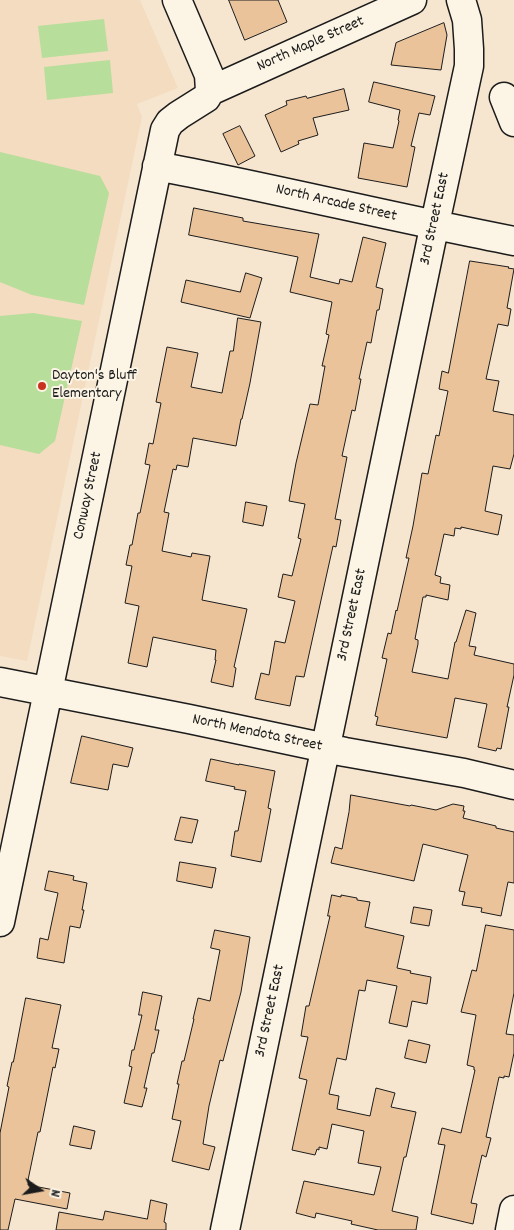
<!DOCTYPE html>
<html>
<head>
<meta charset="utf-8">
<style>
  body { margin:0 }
  #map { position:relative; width:514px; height:1230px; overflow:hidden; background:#f7e6cf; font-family:Dekko,sans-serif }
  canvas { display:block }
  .north { position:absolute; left:15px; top:1165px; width:50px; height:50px; -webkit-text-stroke:4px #fcf5e5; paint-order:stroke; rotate:102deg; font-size:14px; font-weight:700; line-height:20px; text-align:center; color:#1c1c1c }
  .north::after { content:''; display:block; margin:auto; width:18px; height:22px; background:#1c1c1c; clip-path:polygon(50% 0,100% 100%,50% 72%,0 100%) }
</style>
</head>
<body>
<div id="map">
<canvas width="514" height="1230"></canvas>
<div class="north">N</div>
</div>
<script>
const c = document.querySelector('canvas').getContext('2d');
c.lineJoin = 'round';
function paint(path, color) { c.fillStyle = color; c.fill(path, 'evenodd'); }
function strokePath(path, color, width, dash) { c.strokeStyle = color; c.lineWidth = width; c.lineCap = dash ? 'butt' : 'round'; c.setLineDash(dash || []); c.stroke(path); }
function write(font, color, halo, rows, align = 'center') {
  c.font = font + ' Dekko,sans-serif'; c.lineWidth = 4; c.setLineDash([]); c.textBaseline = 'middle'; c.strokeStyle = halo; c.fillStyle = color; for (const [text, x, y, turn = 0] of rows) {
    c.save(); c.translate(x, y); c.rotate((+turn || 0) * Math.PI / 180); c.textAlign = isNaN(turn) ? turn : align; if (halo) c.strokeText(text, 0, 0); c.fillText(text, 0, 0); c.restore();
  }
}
const built = new Path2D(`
  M0 0H140L178 88 137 104 142 117 27 661 0 656Z`);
const green = new Path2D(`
  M104 19 108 51 42 58 38 26Z
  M110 60 113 93 47 100 44 67Z
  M0 152 100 176 109 193 84 305 32 295 0 282Z
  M33 313 82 321 55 441 39 454 0 445V316Z`);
const building = new Path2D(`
  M229 0H278L287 22 245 40Z
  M444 23 447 35 441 70 391 65 396 43Z
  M374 82 435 96 430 115 419 113 411 146 415 147 407 187 358 178 364 143 393 148 399 121 398 120 400 110 369 102Z
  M344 89 349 110 313 118 318 135 298 141 299 144 281 152 265 115 287 105 286 101 306 96 307 98Z
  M240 126 255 156 238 165 223 134Z
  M194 208 243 218V221L319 234 310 277 339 284 340 279 352 282 363 237 386 243 376 287 383 289 379 310H377L371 343 367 342 359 379H361L355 411 352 410 342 456 347 457 335 519 341 520 336 547 333 546 327 573 304 677 296 676 290 706 255 699 261 673 269 675 275 641 285 643 295 601 278 597 283 574 292 576 301 539 298 538 305 504 289 501 296 463 310 404 318 405 325 366H322L329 335 326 334 332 302 290 292 298 257 189 235Z
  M470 261 509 267 508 268 514 269 507 308 511 309 508 326 498 324 486 379 499 381 493 411 514 415V454L510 469 493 466 485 511 502 515 498 535 461 527V529L455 528 454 536 444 534 435 575 441 577 440 583 450 585 448 600 426 595V597H423L415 639 418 640V644L412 672 448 679 455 642H456L466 610 476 613 469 646 476 647 474 655 514 664V675L507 707H509L501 749 497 748 496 751 478 747 487 704 455 698 447 738 376 725 378 717 375 716 387 659 382 658 388 633 391 634 396 610 397 611 409 558H406L413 526 422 473 428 474 436 435 439 436 448 391 439 389 442 371 448 373Z
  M246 273 262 278 250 318 181 302 186 280 240 292Z
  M238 318 261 322 250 383 242 419H241L236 446 193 438 188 467 177 465 176 470 173 469 164 512 169 513 162 551 191 557 192 553 210 556 202 600 247 609 234 667 236 668 233 687 211 682 216 660H215L216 650 153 637 147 667 128 663 139 606 125 603 132 566 126 565 130 545H132L138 513H140L150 465 145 464 149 443 153 444 161 403 156 402 167 347 198 353 191 387 222 393 230 351H233Z
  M246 502 267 506 263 526 243 522Z
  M82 736 133 748 128 767 113 764 108 790 71 783Z
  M211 759 239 765V764L275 771 268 808 271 809 261 862 231 856 235 831H238L246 791 234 789 235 787 206 781Z
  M351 795 410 806 411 805 436 810 453 804 464 806 463 811H465L463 818 496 826V828L514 832V883L508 882 501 916 481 912 482 908 462 905 465 892 459 891 468 855 423 844 414 881 331 863 335 847 342 849 349 812Z
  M181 817 198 820 192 843 175 840Z
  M180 862 216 868 212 888 177 881Z
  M49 871 74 876 73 880 87 883 82 910H84L80 928 70 926 64 963 37 958 40 938 48 940 58 893 45 890Z
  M332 895 341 897V895L357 898V900L370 902 365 927 404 936 397 968 411 971 410 973 431 977 427 1004 412 1001 407 1027 389 1023 397 986 367 980 365 991 359 990 346 1060 337 1058 329 1094 339 1096 337 1109 370 1116 376 1088 395 1093 391 1107 416 1112 406 1157H404L392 1211 418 1217 416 1230H378L351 1224 352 1221 316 1213 315 1218 296 1213 304 1181 374 1195 381 1167 358 1163 364 1131 332 1124 327 1149 319 1147V1150L317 1149 315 1155 292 1150 307 1080 299 1078 308 1037 301 1036 306 1006H309L330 916H328Z
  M414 907 432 910 429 926 411 923Z
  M486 925 514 930V993L506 1034 514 1035V1053L509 1077 504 1076V1078L499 1077 486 1137 491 1138 486 1157 482 1155 471 1203 477 1204 473 1224 431 1214 445 1145 438 1144 442 1128 461 1133 475 1070H474V1067L467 1065 476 1015 461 1012 472 970 476 971Z
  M215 930 250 937 241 992 223 1061 220 1060 209 1106 203 1144 215 1147 209 1170 172 1161 181 1121 172 1119 179 1084H177L182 1061H184L194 1019H193L198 998 210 1001 220 950 211 948Z
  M143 992 162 996 155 1030H159L154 1053H152L144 1088H147L142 1107 124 1103 132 1067 129 1066 132 1050H134L142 1015H139Z
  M26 998 61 1005 52 1048 59 1049 55 1068 53 1067 40 1132H38L28 1180H29L28 1185 70 1193 67 1209 15 1199 8 1230H0V1133L9 1087 7 1086 12 1062H13Z
  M409 1040 430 1045 426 1063 405 1058Z
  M74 1126 95 1131 91 1149 70 1145Z
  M151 1200 167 1204 164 1222 166 1223V1230H56L59 1212 103 1220 105 1211 147 1219Z`);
const minor = new Path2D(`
  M177 0 209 75 210 91
  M210 91 412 0
  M504 97 514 122
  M157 166C277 189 395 218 514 241
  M0 682 189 719 345 752 464 773 514 785
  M0 922 165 130 170 122 179 115 206 98 210 91
  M225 1230 431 242 469 66V49L467 20 461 0
  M510 1230 514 1210`);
const markers = [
  [42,386,5,"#c8321e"]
];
const streetNames = [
  ["North Maple Street",311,45,-24],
  ["North Arcade Street",336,204,13],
  ["3rd Street East",436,219,-78],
  ["Conway Street",89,496,-78],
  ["3rd Street East",353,615,-78],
  ["North Mendota Street",257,734,12],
  ["3rd Street East",271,1011,-78]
];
const poiNames = [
  ["Dayton's Bluff",52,377],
  ["Elementary",52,395]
];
paint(built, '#f3dcbf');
paint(green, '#b7de9a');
paint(building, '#eac39b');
strokePath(building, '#1c1c1c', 1);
strokePath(minor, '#1c1c1c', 31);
strokePath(minor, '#fcf5e5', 28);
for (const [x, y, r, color] of markers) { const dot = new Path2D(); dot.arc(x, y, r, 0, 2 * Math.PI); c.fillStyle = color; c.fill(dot); strokePath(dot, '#fcf5e5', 2); }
write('16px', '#1c1c1c', '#fcf5e5', streetNames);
write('16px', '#1c1c1c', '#fcf5e5', poiNames, 'left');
</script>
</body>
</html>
